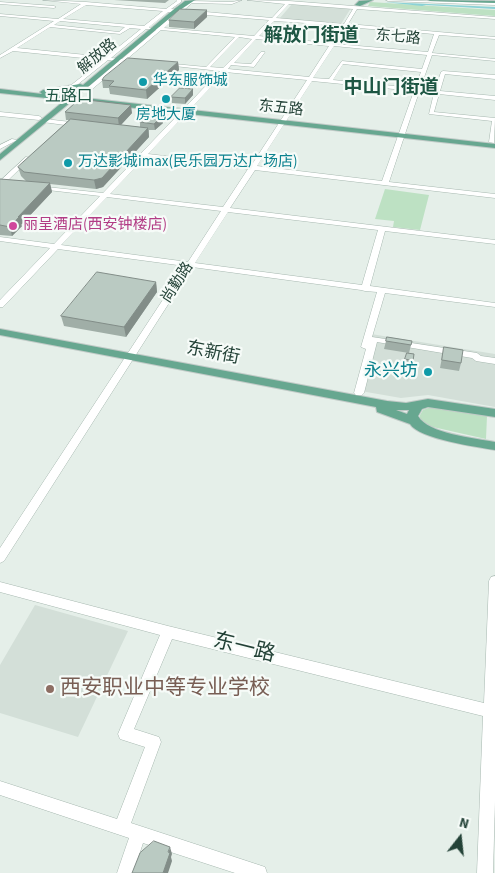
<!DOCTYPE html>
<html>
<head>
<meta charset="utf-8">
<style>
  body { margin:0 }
  #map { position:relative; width:495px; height:873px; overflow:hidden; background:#e5efe9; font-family:"Source Sans 3",sans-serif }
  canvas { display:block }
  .north { position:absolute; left:435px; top:813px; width:50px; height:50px; -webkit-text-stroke:4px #f6fbf8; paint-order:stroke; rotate:16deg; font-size:14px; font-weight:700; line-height:20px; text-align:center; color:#234237 }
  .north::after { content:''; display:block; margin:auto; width:18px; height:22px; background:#234237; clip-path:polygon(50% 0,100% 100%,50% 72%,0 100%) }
</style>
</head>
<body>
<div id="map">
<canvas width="495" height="873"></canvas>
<div class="north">N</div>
</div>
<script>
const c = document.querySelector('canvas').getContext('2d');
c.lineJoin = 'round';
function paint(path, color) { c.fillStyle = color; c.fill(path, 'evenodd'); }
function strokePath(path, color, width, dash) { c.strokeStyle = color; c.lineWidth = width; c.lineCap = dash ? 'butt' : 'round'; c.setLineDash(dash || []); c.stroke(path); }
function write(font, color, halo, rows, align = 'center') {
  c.font = font + ' "Source Sans 3","Noto Sans SC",sans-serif'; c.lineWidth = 4.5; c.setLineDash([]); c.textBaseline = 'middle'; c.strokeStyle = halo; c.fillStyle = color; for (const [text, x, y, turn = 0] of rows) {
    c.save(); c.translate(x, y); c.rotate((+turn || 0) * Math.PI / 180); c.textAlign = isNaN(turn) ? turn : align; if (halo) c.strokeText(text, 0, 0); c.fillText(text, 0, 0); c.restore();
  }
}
const built = new Path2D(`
  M293 3 351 8 341 24 279 19Z
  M371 334 495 354V407L428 395 401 398 355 390Z
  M35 605 128 631 78 737 0 713V665Z`);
const green = new Path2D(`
  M370 2 495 10V16L368 6Z
  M385 189 429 195 420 230 393 227 394 221 375 219Z
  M431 407 487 416 486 439 424 425 420 420V415L423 410Z`);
const water = new Path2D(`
  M384 2 495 7V9L426 5 422 6Z`);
const minor = new Path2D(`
  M43 0 86 2 166 9 177 1 176 0H181V2L171 9 179 10 191 1 232 2 242 0 232 4 192 3 184 10 272 18 285 4 247 0 289 1 495 17V19L357 9 348 24 495 37V39L439 35 432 53 495 59V61L432 55 420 89 435 90 441 72 443 71 495 75V79L445 74 440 91 495 96V100L439 94 434 112 495 118 494 143 489 142 492 121 429 114 434 93 419 92 389 182 495 194V198L255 170 230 208 495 240V244L385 231 370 286 495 303V307L385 293 372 337 477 353 481 356 495 358V364L476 361 472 358 377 342 364 393 362 395H356L354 393 366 349 361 347 377 292 365 291 361 290 192 267 4 561 0 563V548L185 266 58 249 3 307H0V300L50 248 0 241V237L54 244 100 196 39 189 37 188V186L103 193 220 71 165 65 163 63 206 67 235 37 161 30 127 59 140 61V63L124 62 90 91H86V89L119 61 108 60 72 89 70 86 103 60 13 51 0 58V55L54 21 0 16V14L58 19 81 4ZM289 4 353 9 344 24 276 18ZM86 5 163 11 144 26 63 19ZM168 12H176L159 27H152V29L156 30 122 59 111 58 146 29H151L149 27ZM181 13 269 20 254 36 164 28ZM60 21 125 27 119 32 54 25ZM274 21 306 23 292 40 259 36ZM310 24 342 26 331 43 296 40ZM50 27 120 34 130 28 141 29 106 57 17 48ZM346 27 434 34 428 52 335 44ZM239 37 252 39 223 68 210 67ZM256 39 329 46 309 77 228 69 231 65 254 67 265 52H261L251 64 234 63ZM334 46 427 55 422 69 342 61 329 79 313 78ZM343 64 421 72 415 88 333 80ZM225 72 307 80 251 166 148 154ZM312 81 414 91 382 181 257 166ZM145 157 248 169 223 207 110 194ZM107 197 221 211 188 262 61 245ZM228 212 378 230 362 285 195 263Z
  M386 0 495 3V5L388 1Z
  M0 2 54 6 56 7 54 8 0 4Z
  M0 112 39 116 42 118 39 120 0 116Z
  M45 119 79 123 82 125 79 127 43 122 42 121Z
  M12 139 17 140 0 149V145Z
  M26 157 31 158 4 184H0V181Z
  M495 576V801L493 873H477L483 716 172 639 134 729 159 737 161 742 131 823 259 865 265 867 267 873H235L143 843 133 873H117L129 838 0 795V781L117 819 145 747 120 739 118 734 160 635 0 592V582L168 626 484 703 489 581 491 577Z`);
const major = new Path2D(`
  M195 0 177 12 76 97 495 144V148L72 101 0 160V154L65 100 0 93V89L42 94 40 92 43 90 80 84 83 85 173 10 185 1ZM79 88 69 97 44 94Z
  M373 0 360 6 355 5 359 1Z
  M428 0 495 1V3L430 1Z
  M0 329 387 401 406 403 428 399 495 409V417L428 407 422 409 418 416C428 434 475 438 495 442V450C477 447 419 439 410 424L377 412 376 407 0 335ZM396 410H409L407 414Z`);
const wall = new Path2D(`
  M114 0H169L165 3Z
  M207 10V17L194 29 169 27V20Z
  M178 62 179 70 147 99 110 94 109 88H103L102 80Z
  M193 89V95L185 104 172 103 171 97Z
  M65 112 132 113 121 125 140 127V122L163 123 155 130H149V137L103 187 96 189 50 184 52 192 21 225 22 226 12 236 0 235V179L26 181 21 176 18 167 69 120H66Z
  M156 282 157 292 126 337 64 326 61 316Z
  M387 337 412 341 409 353 384 349Z
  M444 347 461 363 459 371 440 368Z
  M407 353 414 354 412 363 405 362Z`);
const shadedWall = new Path2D(`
  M207 10V17L194 29V22Z
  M178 62 179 70 147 99 146 90Z
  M193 89V95L185 104V98Z
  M131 105 132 113 119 127 118 118Z
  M162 116 163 123 155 130 154 124Z
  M148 128 149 137 103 187 96 189 94 180Z
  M50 183 52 192 21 225 22 226 12 236 10 227 18 217Z
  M156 282 157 292 126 337 124 327Z
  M170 847 172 854 171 857 172 861 168 873H163Z`);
const building = new Path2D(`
  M180 9 207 10 194 22 169 20Z
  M128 58 178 62 146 90 109 86 114 81 102 80 104 77Z
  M180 88 193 89 185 98 171 97Z
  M87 100 131 105 118 118 65 112 75 103Z
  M147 115 162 116 154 124 140 122Z
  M71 119 148 128 102 178 94 180 24 172 18 167Z
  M0 179 50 183 18 217H19L10 227 0 225Z
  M97 272 156 282 124 327 61 316Z
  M387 337 412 341 411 345 386 341Z
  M444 347 463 350 461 363 442 360Z
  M407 353 414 354 413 361 405 359Z
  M154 841 170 847 168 852 170 853 163 873H132L140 853Z`);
const markers = [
  [143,82,5,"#0f9aa8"],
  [166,99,5,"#0f9aa8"],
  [68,163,5,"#0f9aa8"],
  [13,226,5,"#d1479c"],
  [428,372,5,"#0f9aa8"],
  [50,689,5,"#8d6e63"]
];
const farStreetnames = [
  ["东七路",398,38,5],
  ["解放路",98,57,-40],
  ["东五路",281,109,6],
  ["尚勤路",178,283,-57]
];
const farCulturenames = [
  ["华东服饰城",153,82],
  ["房地大厦",166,116,"center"],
  ["万达影城imax(民乐园万达广场店)",78,163]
];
const farHotelnames = [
  ["丽呈酒店(西安钟楼店)",23,226]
];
const farNeighbourhoodnames = [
  ["五路口",69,97]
];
const streetNames = [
  ["东新街",213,354,11]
];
const cultureNames = [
  ["永兴坊",418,372]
];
const farDistrictnames = [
  ["解放门街道",311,37],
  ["中山门街道",391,89]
];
const nearStreetnames = [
  ["东一路",244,649,14]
];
const nearEducationnames = [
  ["西安职业中等专业学校",60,689]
];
paint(built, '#d3dfd8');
paint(green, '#bde1c3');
paint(water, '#8bd2d6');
strokePath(minor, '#a7b8b0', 1);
strokePath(major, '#c1cac7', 2);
paint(minor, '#fff');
paint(major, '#67a790');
paint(wall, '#a0aea7');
paint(shadedWall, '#828d88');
paint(building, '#bacac2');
strokePath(building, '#828d88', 1);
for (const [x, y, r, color] of markers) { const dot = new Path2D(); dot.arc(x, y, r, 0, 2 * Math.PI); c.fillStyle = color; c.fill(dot); strokePath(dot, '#f6fbf8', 2); }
write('15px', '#234237', '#f6fbf8', farStreetnames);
write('15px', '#0d838f', '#f6fbf8', farCulturenames, 'left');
write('15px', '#b23c85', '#f6fbf8', farHotelnames, 'left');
write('16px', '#1d5643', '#f6fbf8', farNeighbourhoodnames);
write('18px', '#234237', '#f6fbf8', streetNames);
write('18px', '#0d838f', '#f6fbf8', cultureNames, 'right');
write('bold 19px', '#1d5643', '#f6fbf8', farDistrictnames);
write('21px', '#234237', '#f6fbf8', nearStreetnames);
write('21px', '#785e54', '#f6fbf8', nearEducationnames, 'left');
</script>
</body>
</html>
